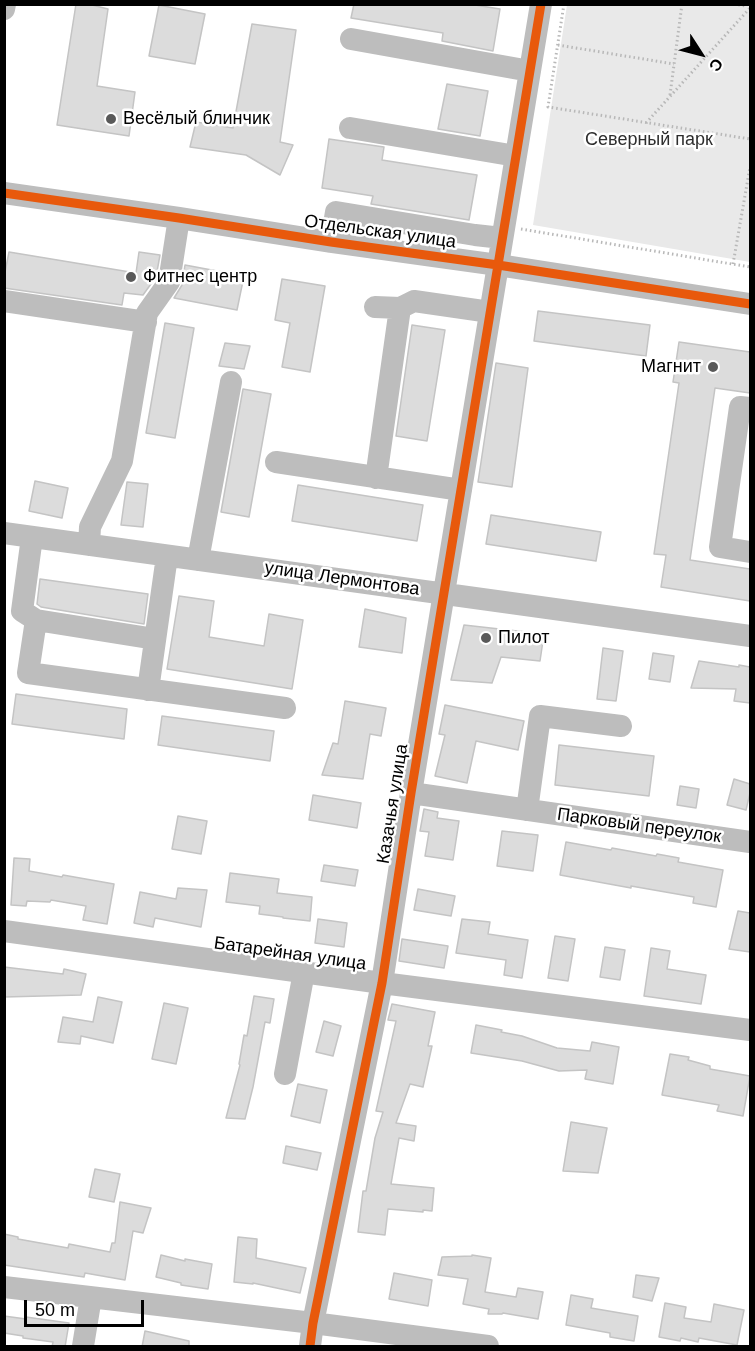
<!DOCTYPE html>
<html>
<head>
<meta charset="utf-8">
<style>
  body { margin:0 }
  #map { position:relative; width:755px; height:1351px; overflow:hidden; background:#fff; font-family:Helvetica,sans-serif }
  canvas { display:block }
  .frame { position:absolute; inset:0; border:6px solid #000; pointer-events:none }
  .north { position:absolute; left:671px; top:24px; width:60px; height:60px; -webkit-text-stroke:4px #fff; paint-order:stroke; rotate:126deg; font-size:16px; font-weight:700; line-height:24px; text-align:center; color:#000 }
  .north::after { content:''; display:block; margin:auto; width:21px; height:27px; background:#000; clip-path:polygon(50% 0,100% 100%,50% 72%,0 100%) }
  .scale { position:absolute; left:24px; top:1300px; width:120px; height:27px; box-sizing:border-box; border:3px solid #000; border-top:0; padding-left:8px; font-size:18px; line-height:21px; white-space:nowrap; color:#000; -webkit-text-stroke:4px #fff; paint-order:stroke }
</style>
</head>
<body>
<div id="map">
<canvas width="755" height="1351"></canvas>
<div class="frame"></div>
<div class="north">С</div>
<div class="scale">50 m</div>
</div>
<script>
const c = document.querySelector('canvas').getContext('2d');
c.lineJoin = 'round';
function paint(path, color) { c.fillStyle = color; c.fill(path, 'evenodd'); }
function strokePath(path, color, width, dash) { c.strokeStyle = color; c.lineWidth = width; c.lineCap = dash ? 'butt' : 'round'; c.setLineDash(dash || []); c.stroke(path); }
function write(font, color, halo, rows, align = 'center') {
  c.font = font + ' Helvetica,sans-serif'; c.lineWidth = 5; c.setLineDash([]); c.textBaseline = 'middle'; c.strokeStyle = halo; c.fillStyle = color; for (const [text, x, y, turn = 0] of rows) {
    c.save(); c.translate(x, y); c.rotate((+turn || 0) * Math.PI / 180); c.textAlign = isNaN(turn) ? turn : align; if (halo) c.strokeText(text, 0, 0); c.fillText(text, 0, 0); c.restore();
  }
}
const green = new Path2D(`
  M567 5H750V262L533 225Z`);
const building = new Path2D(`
  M76 4H88L108 9 97 86 135 92 129 136 57 125Z
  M354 4H469L500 9 493 51 442 41 443 33 351 18Z
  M159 5 205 14 195 64 149 56Z
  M252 24 296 30 280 142 293 145 280 175 246 155 190 147 196 122 233 128Z
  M447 84 488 91 480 136 438 129Z
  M329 139 384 147 382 160 477 175 469 220 371 204 373 196 322 188Z
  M9 252 136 273 139 252 160 255 156 277 143 295 124 293 122 305 4 288V277Z
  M185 265 244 276 237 310 174 298 182 285Z
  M282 279 325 286 310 372 282 367 290 323 275 320Z
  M538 311 650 325 646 356 534 341Z
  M165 323 194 328 175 438 146 433Z
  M412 325 445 330 427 441 396 436Z
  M679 342 750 352V393L715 388 690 560 750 569V601L661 587 666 555 654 554 679 383 673 382Z
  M225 343 250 346 244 369 219 366Z
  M496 363 528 368 512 487 478 482Z
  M243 389 271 394 249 517 221 512Z
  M35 481 68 488 62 518 29 511Z
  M127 482 148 484 143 527 121 525Z
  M298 485 423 505 417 541 292 521Z
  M491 515 601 532 596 561 486 544Z
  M40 579 148 594 144 624 41 607 37 604Z
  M179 596 214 601 209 637 264 646 269 614 303 620 292 689 167 669Z
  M365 609 406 618 402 653 359 647Z
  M464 625 544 634 540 661 501 657 492 683 451 680Z
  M603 648 623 651 616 701 597 699Z
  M653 653 674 656 670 682 649 679Z
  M699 661 739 667V665L750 667V703L734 701 736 689 691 688Z
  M16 694 127 709 124 739 12 724Z
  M345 701 386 708 381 736 370 734 363 779 322 775 333 743 338 744Z
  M445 705 524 721 518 750 476 741 467 783 435 776 445 735 439 734Z
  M162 716 274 731 270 761 158 745Z
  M559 745 654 756 649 796 555 785Z
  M734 779 750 784V793L746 810 727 805Z
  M680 786 699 789 696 808 677 805Z
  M313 795 361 803 357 828 309 820Z
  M424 809 438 812 437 818 459 821 453 860 425 856 429 832 420 831Z
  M178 816 207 821 201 854 172 849Z
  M502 831 538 835 533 871 497 866Z
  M566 842 611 850 612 848 656 856 657 854 679 858 678 862 723 870 716 907 693 903 694 897 631 886V888L560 875Z
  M14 858 30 859 29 871 62 877 63 875 114 884 107 924 83 920 86 906 51 900 50 902 27 901 26 906 11 905Z
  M324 865 358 870 355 886 321 881Z
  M230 873 279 879 277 893 312 897 310 921 283 918V917L259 914 260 906 226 902Z
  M178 888 207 890 201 927 155 918 153 927 134 923 140 892 176 899Z
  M418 889 455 896 451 916 414 910Z
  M738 911 750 913V952L729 949Z
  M318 919 347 923 344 947 315 943Z
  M462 919 490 922 488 934 528 940 522 978 504 975 506 960 456 953Z
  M555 936 575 939 568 981 548 978Z
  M402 939 448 946 444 968 399 961Z
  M605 947 625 950 620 980 600 977Z
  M651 948 670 951 667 969 706 975 701 1004 644 996Z
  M4 967 63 974 64 969 86 974 81 995 4 997Z
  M254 996 274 999 270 1023 265 1022 253 1087 245 1119 226 1118 240 1065 239 1064 244 1035 247 1036Z
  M98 997 122 1002 113 1043 81 1036 80 1044 58 1042 63 1017 93 1022Z
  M164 1003 188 1008 176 1064 152 1059Z
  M392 1004 435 1012 428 1046H432L423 1087 410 1084 396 1123 416 1126 414 1141 399 1138 391 1184 434 1188 432 1211 423 1210V1212L388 1209 385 1235 358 1232 363 1191H366L375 1138 383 1112 376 1111 396 1021 388 1020Z
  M324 1021 341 1026 333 1056 316 1052Z
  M476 1025 502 1030 501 1032 522 1036 557 1048 590 1051 592 1042 619 1047 613 1084 585 1079 587 1070 559 1071 522 1061 471 1053Z
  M670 1054 689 1057 688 1060 710 1066V1069L750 1076 743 1116 717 1111 719 1105 662 1095Z
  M298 1084 327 1090 320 1123 291 1116Z
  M571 1122 607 1128 598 1173 563 1171Z
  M286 1146 321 1153 317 1170 283 1163Z
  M95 1169 120 1174 114 1202 89 1197Z
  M120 1202 151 1208 143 1233 133 1231 125 1280 85 1273 84 1277 4 1265V1234L18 1237V1239L68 1248 69 1244 110 1252 112 1243H115Z
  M238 1237 257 1239 256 1258 306 1268 300 1293 253 1283V1284L234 1282Z
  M161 1255 185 1261V1259L212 1264 208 1289 181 1285V1283L156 1277Z
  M472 1255 491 1258 485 1292 516 1297 518 1288 543 1292 538 1319 503 1313 502 1314H488L489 1309 463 1304 468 1279 438 1275 442 1257 472 1256Z
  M394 1273 432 1280 428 1306 389 1299Z
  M636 1275 659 1278 652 1301 633 1297Z
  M571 1295 593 1299 591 1308 638 1316 634 1341 610 1337V1333L566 1325Z
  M665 1303 686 1307 684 1318 711 1322 714 1304 744 1310 737 1345 699 1338 698 1342 681 1338 680 1341 659 1337Z
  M4 1316 26 1319V1317L69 1323 65 1347H52L53 1342 23 1338V1336L4 1333Z
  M145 1331 189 1341V1347H142Z`);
const path = new Path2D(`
  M564 4 548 107 750 139
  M734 4 745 6
  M558 45 674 64
  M670 95 682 4
  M646 123 750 8
  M521 229 750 267
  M733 264 750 167`);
const minor = new Path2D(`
  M4 9 5 4
  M351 39 530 71
  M350 128 516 156
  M4 193 179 218 331 242 498 265 750 304
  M331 242 336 212 475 235 502 238
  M4 301 146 322
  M375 307 400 308 414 301 490 312
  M750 408 740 407 720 547 750 552
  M276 462 461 490
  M376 478 400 308
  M4 533 750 636
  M32 537 22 611 36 620
  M89 545 90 527 122 461 147 313 169 282 179 218
  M198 560 231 382
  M155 639 36 620 28 673 285 708
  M148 690 167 556
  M411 793 750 842
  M527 810 540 716 621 726
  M4 931 382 983 750 1030
  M285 1074 304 972
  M4 1287 313 1323 488 1346
  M83 1346 91 1297
  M310 1346 313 1323 382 983 411 793 541 4`);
const cycleway = new Path2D(`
  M4 193 179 218 331 242 498 265 750 304
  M310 1346 313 1323 382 983 411 793 541 4`);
const markers = [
  [111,119,6,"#595959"],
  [131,277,6,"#595959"],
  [713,367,6,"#595959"],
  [486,638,6,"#595959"]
];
const poiNames = [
  ["Весёлый блинчик",123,119],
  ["Фитнес центр",143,277],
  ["Магнит",701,367,"right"],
  ["Пилот",498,638]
];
const parkNames = [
  ["Северный парк",649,140]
];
const streetNames = [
  ["Отдельская улица",380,232,8],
  ["улица Лермонтова",342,579,8],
  ["Казачья улица",393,804,-81],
  ["Парковый переулок",639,826,8],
  ["Батарейная улица",290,954,8]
];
paint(green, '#e9e9e9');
paint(building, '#dcdcdc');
strokePath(building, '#c4c4c4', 1.5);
strokePath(path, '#b8b8b8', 3, [1.5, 3]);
strokePath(minor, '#bdbdbd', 22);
strokePath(cycleway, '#e8590c', 9);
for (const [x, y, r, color] of markers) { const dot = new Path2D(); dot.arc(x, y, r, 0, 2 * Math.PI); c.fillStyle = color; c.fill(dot); strokePath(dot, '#fff', 2); }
write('18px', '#000', '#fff', poiNames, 'left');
write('18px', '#2e2e2e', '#fff', parkNames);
write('18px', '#000', '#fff', streetNames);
</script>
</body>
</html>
